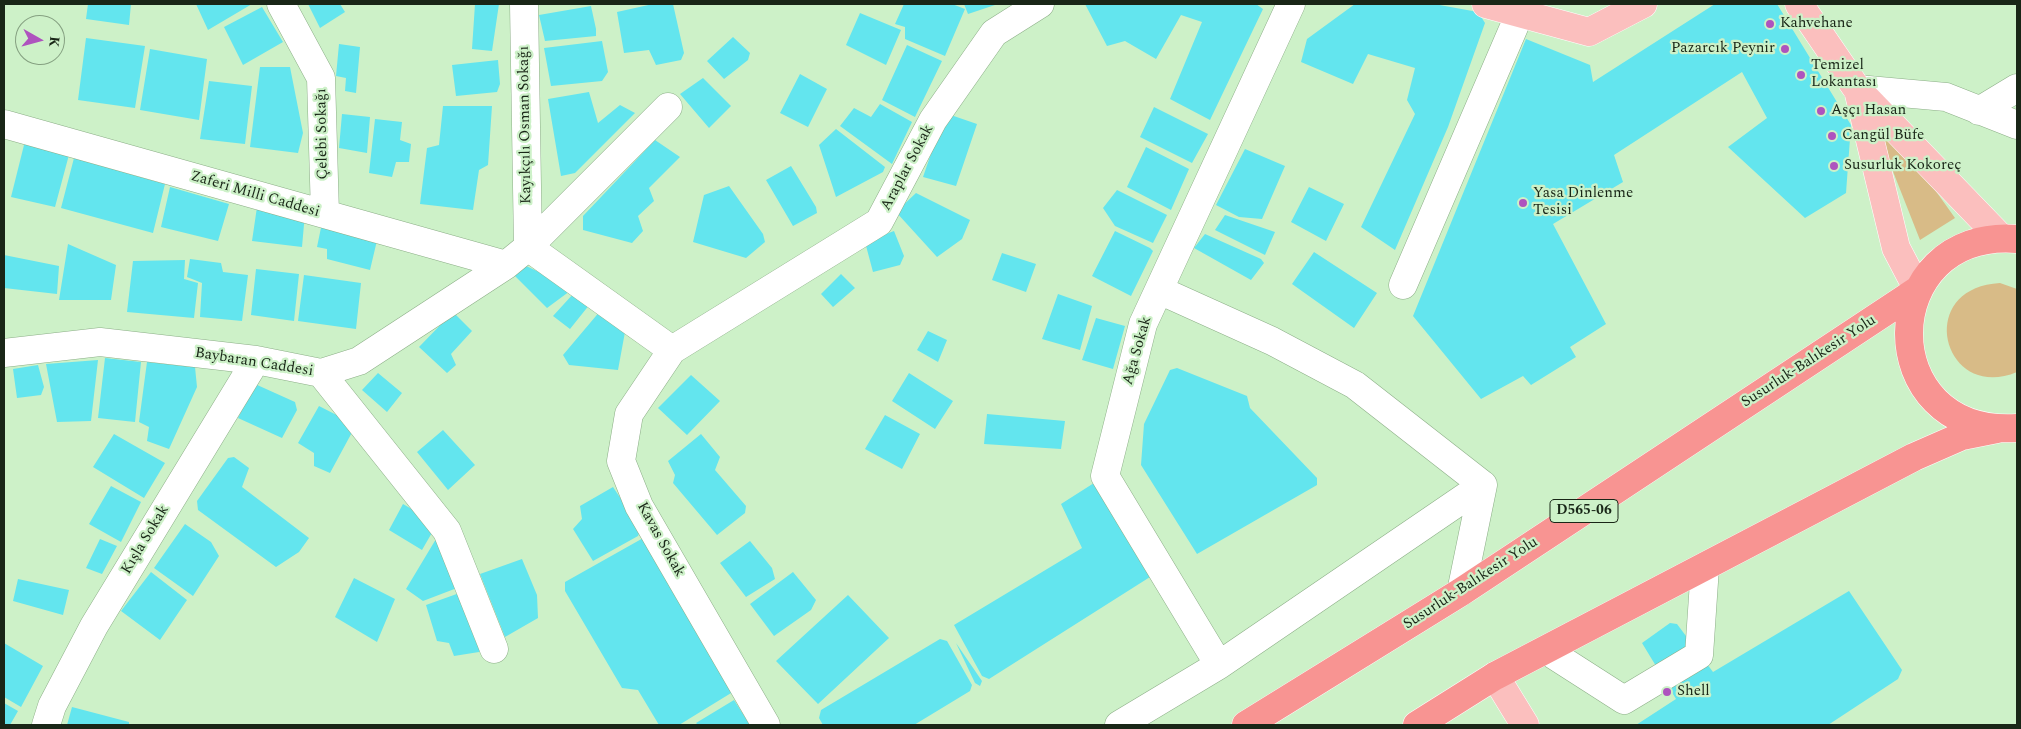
<!DOCTYPE html>
<html>
<head>
<meta charset="utf-8">
<style>
  body { margin:0 }
  #map { position:relative; width:2021px; height:729px; overflow:hidden; background:#cdf1c8; font-family:Spectral,serif }
  canvas { display:block }
  .frame { position:absolute; inset:0; border:5px solid #192617; pointer-events:none }
  .north { position:absolute; left:15px; top:15px; width:50px; height:50px; box-sizing:border-box; background:#cdf1c8; border:1px solid #85a081; border-radius:50%; rotate:97deg; font-size:14px; font-weight:700; line-height:20px; text-align:center; color:#192617 }
  .north::after { content:''; display:block; margin:auto; width:18px; height:22px; background:#ae53be; clip-path:polygon(50% 0,100% 100%,50% 72%,0 100%) }
</style>
</head>
<body>
<div id="map">
<canvas width="2021" height="729"></canvas>
<div class="frame"></div>
<div class="north">K</div>
</div>
<script>
const c = document.querySelector('canvas').getContext('2d');
c.lineJoin = 'round';
function paint(path, color) { c.fillStyle = color; c.fill(path, 'evenodd'); }
function strokePath(path, color, width, dash) { c.strokeStyle = color; c.lineWidth = width; c.lineCap = dash ? 'butt' : 'round'; c.setLineDash(dash || []); c.stroke(path); }
function write(font, color, halo, rows, align = 'center') {
  c.font = font + ' Spectral,serif'; c.lineWidth = 4.5; c.setLineDash([]); c.textBaseline = 'middle'; c.strokeStyle = halo; c.fillStyle = color; for (const [text, x, y, turn = 0] of rows) {
    c.save(); c.translate(x, y); c.rotate((+turn || 0) * Math.PI / 180); c.textAlign = isNaN(turn) ? turn : align; if (halo) c.strokeText(text, 0, 0); c.fillText(text, 0, 0); c.restore();
  }
}
const green = new Path2D(`
  M1891 128 1955 218 1920 240 1879 136Z
  M2000 283 2017 289V372C1943 403 1913 288 2000 283Z`);
const building = new Path2D(`
  M88 4H131L129 25 86 19Z
  M196 4H252L208 30Z
  M308 4H340L345 12 320 28Z
  M475 4H499L492 51 472 49Z
  M653 4H673L684 53 681 60 656 65 649 50 624 53 617 12Z
  M904 4H952L965 9 945 56 905 39V27L895 24Z
  M964 4H998L968 14Z
  M1085 4H1256L1263 9 1210 120 1170 99 1202 22 1181 15 1156 59 1125 41 1107 46Z
  M1355 4H1434L1478 12 1485 23 1448 127 1395 250 1361 227 1415 114 1407 100 1415 68 1368 54 1353 84 1301 62 1307 39Z
  M1715 4H1777L1851 125 1846 193 1805 218 1728 147 1767 118 1742 72 1614 155 1623 182 1553 224 1606 324 1570 347 1576 357 1531 385 1523 376 1481 399 1413 316 1526 39 1590 65 1593 82Z
  M591 6 596 29V36L545 41 539 15Z
  M262 7 283 42 243 65 224 27Z
  M860 13 901 30 886 65 846 45Z
  M733 37 750 53 748 60 724 79 707 61Z
  M86 38 145 46 135 108 78 100Z
  M602 41 608 72 602 81 551 86 544 48Z
  M339 44 360 47 356 93 345 91 346 78 336 76Z
  M907 45 942 61 915 117 882 100Z
  M150 49 207 59 199 120 140 110Z
  M498 60 500 84 497 92 456 96 452 65Z
  M260 67H290L303 133 298 153 250 147Z
  M800 74 827 89 808 127 780 113Z
  M703 78 731 106 709 128 680 94Z
  M209 81 252 86 245 144 200 139Z
  M589 92 598 123 620 105 635 113 575 173 561 176 548 99Z
  M880 104 912 122 892 164 840 126 854 108 871 117Z
  M443 106H492L488 165 479 170 473 210 420 204 427 148 439 145Z
  M1154 107 1208 134 1192 163 1140 137Z
  M945 113 977 124 956 186 923 177Z
  M342 114 370 117 367 153 339 148Z
  M375 119 402 122 400 140 411 144 409 162H396L392 177 369 173Z
  M836 129 885 167 883 172 836 197 819 145Z
  M655 140 680 157 649 188 654 201 638 216 643 231 632 243 583 230V216Z
  M25 141 70 151 55 207 11 197Z
  M1146 147 1189 169 1171 210 1127 187Z
  M1245 149 1285 166 1262 219 1239 217 1216 205Z
  M74 158 165 184 153 233 61 208Z
  M791 166 816 207 817 213 793 226 766 180Z
  M729 186 763 234 765 242 746 258 693 242 704 195Z
  M170 187 229 204 218 241 161 227Z
  M1309 187 1344 204 1326 241 1291 222Z
  M1117 190 1167 215 1153 243 1115 226 1103 208Z
  M916 193 970 220 962 239 937 257 896 212Z
  M257 207 305 213 302 247 252 241Z
  M1225 215 1275 232 1265 255 1215 230Z
  M323 218 379 232 370 270 327 259V249L317 247Z
  M894 231 904 256 900 265 873 272 865 242Z
  M1115 231 1150 248 1153 251 1131 296 1092 276Z
  M1205 234 1261 259 1264 263 1251 280 1194 248Z
  M68 244 116 265 111 300H59Z
  M1314 252 1377 293 1354 328 1292 284Z
  M1002 253 1036 264 1026 292 992 280Z
  M4 255 59 266 57 294 4 288Z
  M190 259 221 263 223 272 248 275 242 321 200 317 202 283 187 277Z
  M185 260 184 279 198 283 194 318 127 312 133 261Z
  M524 265 569 286 570 291 547 308 512 273Z
  M256 269 299 274 294 321 251 315Z
  M841 274 855 288 833 307 821 294Z
  M304 275 361 283 356 329 298 321Z
  M574 293 590 304 570 329 553 316Z
  M1058 294 1092 306 1080 350 1042 339Z
  M601 310 625 332 618 370 569 365 563 355Z
  M453 312 472 331 451 354 456 365 447 373 419 347Z
  M1096 318 1125 326 1113 369 1082 360Z
  M928 331 947 340 938 362 917 350Z
  M105 358 141 362 135 422 98 418Z
  M98 360 91 421 57 422 46 364Z
  M147 362 195 367 197 387 169 449 147 441 149 427 139 422Z
  M38 365 44 387 41 395 17 398 13 369Z
  M1177 368 1247 396 1250 408 1317 478V485L1197 554 1141 465 1144 424 1170 370Z
  M378 373 402 393 387 412 362 390Z
  M909 373 953 401 935 429 892 401Z
  M691 375 720 401 687 435 658 408Z
  M255 384 295 402 297 410 282 438 238 418Z
  M319 406 356 425 330 473 314 466V453L298 443Z
  M987 414 1065 421 1061 449 984 444Z
  M885 415 920 434 902 469 865 449Z
  M443 430 475 465 448 490 417 452Z
  M114 434 165 463 144 498 93 467Z
  M701 434 720 457 715 470 746 506 745 513 717 535 673 483 675 475 668 461Z
  M234 457 249 468 242 487 309 538 299 552 276 567 198 510 197 501 228 458Z
  M1094 483 1150 577 989 679 982 676 954 625 1082 548 1061 504Z
  M111 486 141 502 121 542 89 524Z
  M613 487 641 529 638 536 593 561 573 529 582 519 580 506Z
  M403 504 437 524 422 550 389 530Z
  M185 524 211 542 219 556 193 596 154 568Z
  M439 534 457 588 423 601 406 589Z
  M645 537 736 690 679 725H659L638 690 622 688 565 591V582Z
  M100 539 117 546 102 574 86 568Z
  M750 541 772 568 775 579 746 597 720 563Z
  M522 559 537 595 538 618 505 637 480 574Z
  M151 572 187 600 160 640 121 611Z
  M793 572 816 600 811 610 774 636 750 604Z
  M354 578 395 599 377 642 335 617Z
  M18 579 69 590 63 615 13 601Z
  M465 591 485 643 479 652 454 656 449 643 437 641 426 605Z
  M1849 591 1902 670 1898 679 1828 725H1636L1676 699 1642 643 1670 623 1677 624 1713 672Z
  M848 595 889 638 818 704 776 661Z
  M940 639 947 641 972 685 970 691 914 725H823L819 718 821 710Z
  M4 643 43 666 21 707 4 697Z
  M956 643 982 681 980 686 975 683Z
  M734 700 750 725H698L696 723Z
  M4 703 18 711 10 725H4Z
  M72 707 129 722V725H67Z`);
const minor = new Path2D(`
  M281 4 321 78 325 214
  M524 4 528 247
  M1857 89 1946 97 2017 125
  M1979 111 2017 88
  M4 124 506 265
  M528 247 672 350
  M1403 285 1520 13
  M1159 290 1272 341 1355 385 1483 485
  M4 353 100 342 256 360 321 373 359 361 506 265 528 247 668 107
  M321 373 447 531 494 649
  M1461 592 1483 485
  M1546 650 1624 700 1699 655 1705 567
  M1219 665 1105 476 1143 324 1291 4
  M46 725 52 706 94 626 256 360
  M766 725 639 506 621 461 629 414 672 350 879 222 933 120 994 33 1040 4
  M1119 725 1219 665 1483 485`);
const major = new Path2D(`
  M1486 4 1589 32 1643 4
  M1799 4 1857 89 2001 238
  M1858 90 1896 248 1918 290
  M1495 676 1525 725`);
const highway = new Path2D(`
  M2017 239C1875 228 1871 437 2017 428
  M1246 725 1461 592 1918 290
  M1417 725 1495 676 1914 457 1962 436 1997 429`);
const markers = [
  [1770,24,5,"#ae53be"],
  [1785,49,5,"#ae53be"],
  [1801,75,5,"#ae53be"],
  [1821,111,5,"#ae53be"],
  [1832,136,5,"#ae53be"],
  [1834,166,5,"#ae53be"],
  [1523,203,5,"#ae53be"],
  [1667,692,5,"#ae53be"]
];
const shields = [
  [1584,511,68]
];
const shieldNames = [
  ["D565-06",1584,511]
];
const poiNames = [
  ["Kahvehane",1780,24],
  ["Pazarcık Peynir",1775,49,"right"],
  ["Temizel",1811,66],
  ["Lokantası",1811,83],
  ["Aşçı Hasan",1831,111],
  ["Cangül Büfe",1842,136],
  ["Susurluk Kokoreç",1844,166],
  ["Yasa Dinlenme",1533,194],
  ["Tesisi",1533,211],
  ["Shell",1677,692]
];
const streetNames = [
  ["Kayıkçılı Osman Sokağı",526,125,-91],
  ["Çelebi Sokağı",323,134,-91],
  ["Araplar Sokak",908,168,-62],
  ["Zaferi Milli Caddesi",255,195,16],
  ["Ağa Sokak",1138,351,-74],
  ["Susurluk-Balıkesir Yolu",1809,362,-33],
  ["Baybaran Caddesi",254,363,9],
  ["Kışla Sokak",146,540,-59],
  ["Kavas Sokak",660,540,61],
  ["Susurluk-Balıkesir Yolu",1471,584,-33]
];
paint(green, '#d8bb87');
paint(building, '#63e5ee');
strokePath(minor, '#8cae87', 29);
strokePath(major, '#fff', 29);
strokePath(highway, '#fff', 29);
strokePath(minor, '#fff', 28);
strokePath(major, '#fbbfbe', 28);
strokePath(highway, '#f89492', 28);
for (const [x, y, r, color] of markers) { const dot = new Path2D(); dot.arc(x, y, r, 0, 2 * Math.PI); c.fillStyle = color; c.fill(dot); strokePath(dot, '#cdf1c8', 2); }
for (const [x, y, w] of shields) { const box = new Path2D(); box.roundRect(x - w / 2, y - 11.5, w, 23, 4); c.fillStyle = '#cdf1c8'; c.fill(box); strokePath(box, '#192617', 1); }
write('bold 14px', '#192617', null, shieldNames);
write('15px', '#192617', '#cdf1c8', poiNames, 'left');
write('15px', '#192617', '#cdf1c8', streetNames);
</script>
</body>
</html>
